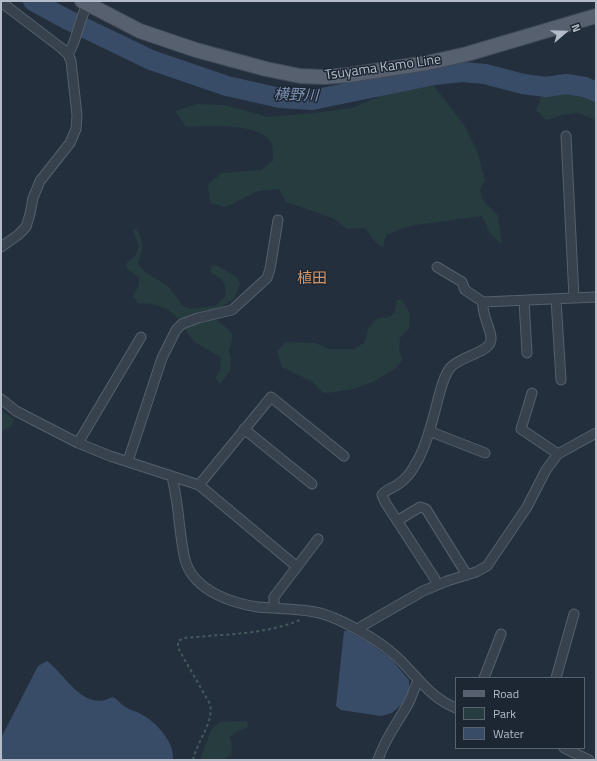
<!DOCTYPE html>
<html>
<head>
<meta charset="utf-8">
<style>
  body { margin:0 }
  #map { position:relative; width:597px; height:761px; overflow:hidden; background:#242f3e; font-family:"Titillium Web",sans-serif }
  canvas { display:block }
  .frame { position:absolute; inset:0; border:2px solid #b4bcc9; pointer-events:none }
  .legend { position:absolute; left:455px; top:677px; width:130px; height:72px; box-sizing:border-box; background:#1d2633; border:1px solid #59626f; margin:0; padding:5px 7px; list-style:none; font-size:12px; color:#b4bcc9 }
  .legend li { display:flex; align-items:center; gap:8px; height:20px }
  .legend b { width:20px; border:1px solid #59626f }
  .north { position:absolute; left:545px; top:12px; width:40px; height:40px; -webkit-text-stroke:3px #1d2633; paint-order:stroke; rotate:70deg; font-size:11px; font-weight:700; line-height:16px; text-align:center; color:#b4bcc9 }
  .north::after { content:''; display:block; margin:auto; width:14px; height:18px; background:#b4bcc9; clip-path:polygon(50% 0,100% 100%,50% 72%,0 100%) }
</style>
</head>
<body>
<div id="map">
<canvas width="597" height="761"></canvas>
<div class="frame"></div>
<ul class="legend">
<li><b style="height:5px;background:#56606e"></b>Road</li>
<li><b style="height:11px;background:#263c3f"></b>Park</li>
<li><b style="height:11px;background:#394c67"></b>Water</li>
</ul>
<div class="north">N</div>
</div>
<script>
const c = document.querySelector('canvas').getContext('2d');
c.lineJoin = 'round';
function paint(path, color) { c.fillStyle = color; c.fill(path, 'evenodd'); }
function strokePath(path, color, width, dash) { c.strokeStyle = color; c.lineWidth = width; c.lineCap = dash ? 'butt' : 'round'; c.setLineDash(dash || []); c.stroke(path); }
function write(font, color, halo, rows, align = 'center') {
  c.font = font + ' "Titillium Web","Noto Sans JP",sans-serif'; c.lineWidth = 3; c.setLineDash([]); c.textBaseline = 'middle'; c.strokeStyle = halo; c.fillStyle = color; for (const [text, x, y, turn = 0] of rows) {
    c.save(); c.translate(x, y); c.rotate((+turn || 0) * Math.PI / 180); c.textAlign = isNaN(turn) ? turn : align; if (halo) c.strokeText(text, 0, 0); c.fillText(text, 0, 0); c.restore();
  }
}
const green = new Path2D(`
  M432 83 464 125 477 151 485 180 480 191 484 201 498 216 502 244 491 235 482 216 409 226 386 235 383 248 375 242 365 228 347 229 333 218 286 202 279 189 258 191 226 207 210 203 208 184 222 173 261 170 273 161C273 156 273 150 272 145 265 122 206 126 186 127L175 111 197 104 224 105 268 117 314 113 352 108 387 93Z
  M572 91 596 103V122L595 120 579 113 563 115 546 120 536 110 541 97Z
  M136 228C144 244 144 246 138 263L144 271 169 287 183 306 191 309 215 306 225 297C227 280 223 281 210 272L211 266 216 265 238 278 240 284 234 299 218 309 216 319C222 325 229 328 233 336L229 351 231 362 230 371 220 384 215 378 220 370 221 357 194 342 176 316 165 308 152 304 138 303 133 296 139 285V277L127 269V262L135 256 139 246 133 231Z
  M397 300H402L410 313 409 329 400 338 399 348 402 360 396 368 373 382 353 389 328 393 322 392 311 381 282 367 277 351 286 342 315 343 329 349H354L364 343 369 327 377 319 389 317 394 313Z
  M1 410 14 420 11 427 1 431Z
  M247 721 248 727 240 730 230 737 232 746 231 754 224 760H200L211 730 220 722Z`);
const water = new Path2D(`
  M344 631H348L370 643 391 659 409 680V691L402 704 392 713 381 716 341 710 336 706Z
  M47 661C66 675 84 713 112 697 118 699 119 703 124 706 129 710 136 711 141 714 156 722 175 742 173 760H1V738L38 666Z`);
const river = new Path2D(`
  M33 1 68 20 151 60 227 86 280 98 312 100 434 75 462 72 485 74 523 84 546 87 566 84 585 87 596 92`);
const path = new Path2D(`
  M193 760C197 741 214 723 210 704L178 648V641L184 638C223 634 264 635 300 620`);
const street = new Path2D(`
  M1 2 60 47 68 54 71 61 77 115 76 129 70 143 40 181 33 198 30 214 26 227 18 235 1 247
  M68 54C78 40 78 20 88 4
  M566 136 574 298
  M437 267 462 282 465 290 483 302 596 297
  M556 299 561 380
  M524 301 527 353
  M532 393 521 429 558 454
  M1 399 16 411 78 443 110 456 199 485 296 566
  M244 429 312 484
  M429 431 485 453
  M78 443 141 337
  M128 461 162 358 176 330 182 324 198 318 232 310 267 278 270 269 278 220
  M172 476C175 491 178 506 179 521 181 535 182 550 186 563 196 591 231 603 258 607 277 609 296 608 315 612 331 615 346 623 360 631 373 638 386 647 397 657 416 675 430 698 456 708
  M199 485 271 397 344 456
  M397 521 420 507 426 509 467 575
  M437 585 435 579 385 502 382 495C386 489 391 489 397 485 408 478 413 469 419 458 428 440 433 419 438 399 441 389 443 377 450 368 459 357 486 353 490 343 495 335 481 316 483 302
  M274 608V597L318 539
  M360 631 362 626 423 591 447 581 476 572 487 566 527 507 546 470 558 454 596 433
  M484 678 501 634
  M556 678 574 614
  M564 748 589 760
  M378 760C385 738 397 724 408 704 412 697 414 688 418 681`);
const primary = new Path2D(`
  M82 1 140 31 196 50 266 69 300 76 324 77 349 75 427 63 467 54 596 16`);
const streetNames = [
  ["Tsuyama Kamo Line",383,68,-8]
];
const waterNames = [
  ["横野川",296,96,2]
];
const neighbourhoodNames = [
  ["植田",312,279]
];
paint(green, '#263c3f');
paint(water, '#394c67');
strokePath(river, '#394c67', 20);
strokePath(street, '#565f6c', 11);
strokePath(primary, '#414a57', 16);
strokePath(path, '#44595c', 2, [3, 3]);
strokePath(street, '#38414e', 9);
strokePath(primary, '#56606e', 14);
write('14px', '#b4bcc9', '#1d2633', streetNames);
write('italic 15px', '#7c92b1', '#1d2633', waterNames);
write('15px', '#d59563', '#1d2633', neighbourhoodNames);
</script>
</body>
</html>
